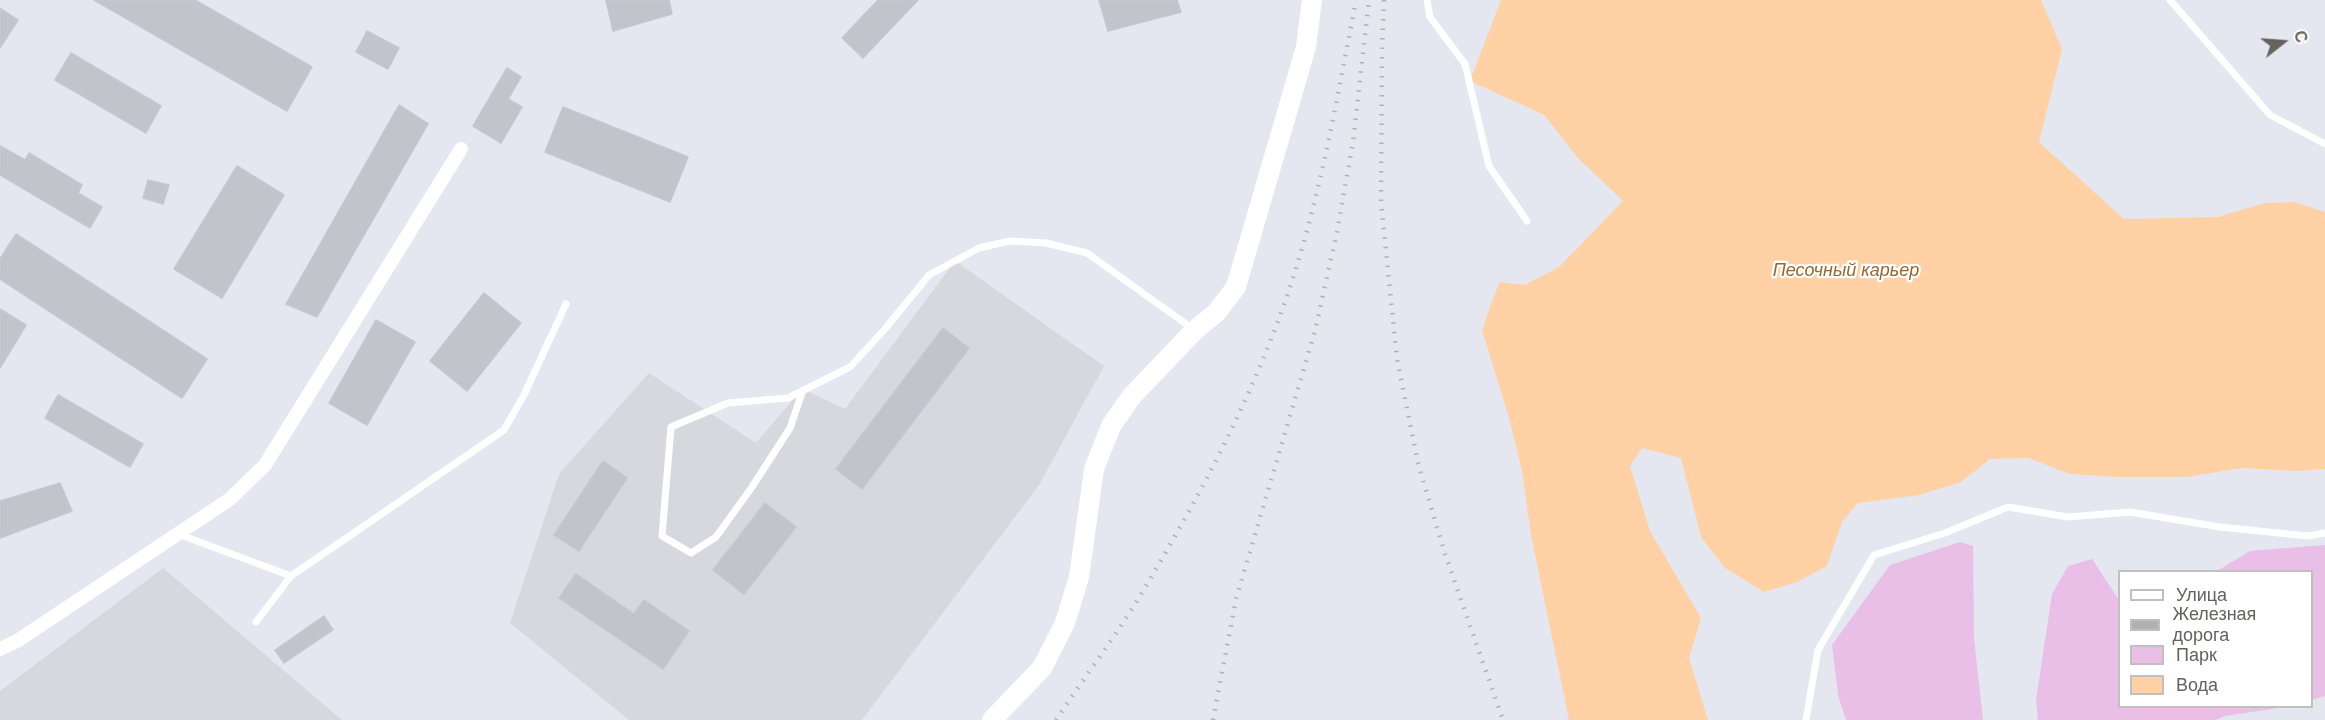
<!DOCTYPE html>
<html>
<head>
<meta charset="utf-8">
<style>
  body { margin:0 }
  #map { position:relative; width:2325px; height:720px; overflow:hidden; background:#e4e6f0; font-family:Arial,sans-serif }
  canvas { display:block }
  .legend { position:absolute; left:2118px; top:570px; width:195px; height:138px; box-sizing:border-box; background:#fff; border:2px solid #c2c0be; margin:0; padding:8px 10px; list-style:none; font-size:18px; color:#66625c }
  .legend li { display:flex; align-items:center; gap:12px; height:30px }
  .legend b { width:30px; border:2px solid #c2c0be }
  .north { position:absolute; left:2253px; top:12px; width:60px; height:60px; -webkit-text-stroke:4px #fff; paint-order:stroke; rotate:73deg; font-size:16px; font-weight:700; line-height:24px; text-align:center; color:#66625c }
  .north::after { content:''; display:block; margin:auto; width:21px; height:27px; background:#66625c; clip-path:polygon(50% 0,100% 100%,50% 72%,0 100%) }
</style>
</head>
<body>
<div id="map">
<canvas width="2325" height="720"></canvas>
<ul class="legend">
<li><b style="height:8px;background:#fff"></b>Улица</li>
<li><b style="height:8px;background:#b2b1af"></b>Железная дорога</li>
<li><b style="height:16px;background:#e9bfe7"></b>Парк</li>
<li><b style="height:16px;background:#ffd1a5"></b>Вода</li>
</ul>
<div class="north">С</div>
</div>
<script>
const c = document.querySelector('canvas').getContext('2d');
c.lineJoin = 'round';
function paint(path, color) { c.fillStyle = color; c.fill(path, 'evenodd'); }
function strokePath(path, color, width, dash) { c.strokeStyle = color; c.lineWidth = width; c.lineCap = dash ? 'butt' : 'round'; c.setLineDash(dash || []); c.stroke(path); }
function write(font, color, halo, rows, align = 'center') {
  c.font = font + ' Arial,sans-serif'; c.lineWidth = 4.5; c.setLineDash([]); c.textBaseline = 'middle'; c.strokeStyle = halo; c.fillStyle = color; for (const [text, x, y, turn = 0] of rows) {
    c.save(); c.translate(x, y); c.rotate((+turn || 0) * Math.PI / 180); c.textAlign = isNaN(turn) ? turn : align; if (halo) c.strokeText(text, 0, 0); c.fillText(text, 0, 0); c.restore();
  }
}
const industrial = new Path2D(`
  M955 261 1104 366 1039 485 862 720H629L510 623 559 474 649 373 756 443 802 389 845 409Z
  M163 568 342 720H0V691Z`);
const green = new Path2D(`
  M1960 542 1973 546 1974 638 1983 720H1846L1838 695 1832 645 1890 565Z
  M2325 545V696L2312 700V572L2217 571 2250 551Z
  M2092 559 2119 600 2120 706 2285 707 2225 716 2216 720H2038L2036 700 2052 594 2068 566Z`);
const water = new Path2D(`
  M1501 0H2041L2062 49 2039 142 2124 219 2217 217 2265 203 2295 202 2325 212V469L2299 471 2241 468 2187 477H2116L2069 474 2029 458 1990 459 1961 482 1919 495 1858 503 1842 522 1827 566 1797 582 1764 592 1725 568 1701 537 1681 458 1642 448 1630 466 1650 531 1701 618 1689 658 1708 720H1569L1531 535 1522 471 1509 418 1482 330 1499 282 1525 285 1559 267 1623 201 1578 158 1544 115 1470 81Z`);
const building = new Path2D(`
  M94 0H195L312 67 287 111Z
  M606 0H669L672 14 613 31Z
  M878 0H918L863 58 842 38Z
  M1099 0H1177L1181 12 1108 31Z
  M0 8 18 20 0 48Z
  M367 31 399 48 388 69 356 52Z
  M71 53 161 106 146 133 55 80Z
  M507 68 521 77 508 99 522 107 501 143 473 126Z
  M399 105 428 124 317 317 286 304Z
  M563 107 688 157 670 202 545 152Z
  M0 146 25 160 29 153 82 185 78 193 102 207 90 228 0 175Z
  M237 166 284 195 222 298 174 269Z
  M148 180 169 185 163 204 143 198Z
  M16 234 207 359 182 398 0 279V259Z
  M484 293 521 323 467 391 430 361Z
  M0 309 26 325 0 368Z
  M376 320 415 342 367 425 329 403Z
  M943 328 969 348 862 489 836 469Z
  M58 395 143 444 130 467 45 418Z
  M603 461 627 478 579 551 554 535Z
  M60 483 72 511 0 538V501Z
  M765 503 796 527 744 594 713 570Z
  M576 574 634 614 644 600 689 631 663 669 559 598Z
  M324 616 333 630 284 663 275 650Z`);
const lane = new Path2D(`
  M1427 0 1430 17 1465 64 1489 166 1527 221
  M2170 0 2270 115 2325 144
  M803 390 790 428 752 487 716 537 691 553 662 536 671 427 728 403 788 398 850 367 885 329 929 275 979 248 1010 241 1046 243 1087 253 1193 329
  M178 534 291 576 504 430 524 395 566 304
  M256 622 291 576
  M1806 720 1818 650 1874 555 1945 533 2008 507 2068 517 2130 512 2220 527 2308 536 2325 533`);
const street = new Path2D(`
  M0 649 17 641 230 499 265 465 461 149`);
const secondary = new Path2D(`
  M992 720 1042 668 1065 623 1079 577 1094 469 1111 426 1131 397 1195 330 1216 313 1236 287 1306 47 1312 0`);
const rail = new Path2D(`
  M1384 0 1382 51 1381 202 1397 359 1418 463 1445 554 1503 720
  M1056 720C1083 679 1114 639 1140 596 1200 496 1257 390 1293 278 1322 187 1338 94 1356 0
  M1213 720 1236 599 1315 331 1337 232 1353 142 1369 0`);
const waterNames = [
  ["Песочный карьер",1846,271]
];
paint(industrial, '#d7d8de');
paint(green, '#e9bfe7');
paint(water, '#ffd1a5');
paint(building, '#c1c4cb');
strokePath(building, '#c2c7d5', 1.5);
strokePath(lane, '#fff', 7);
strokePath(street, '#fff', 14);
strokePath(secondary, '#fff', 20);
strokePath(rail, '#b2b1af', 4.5, [1.5, 8]);
write('italic 18px', '#946830', '#fff', waterNames);
</script>
</body>
</html>
